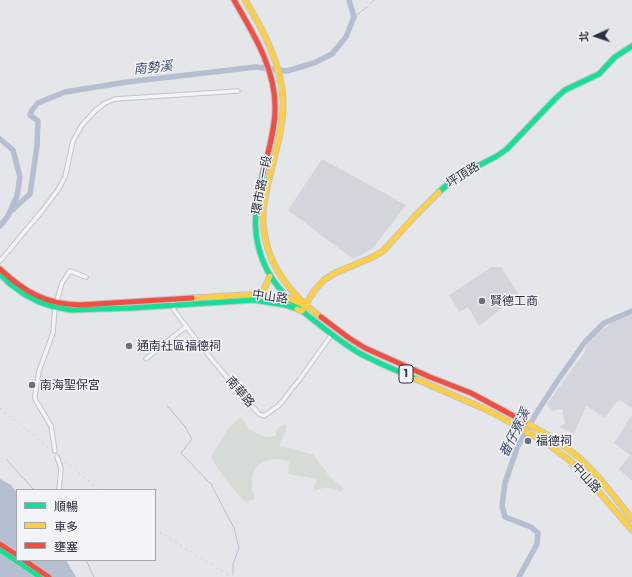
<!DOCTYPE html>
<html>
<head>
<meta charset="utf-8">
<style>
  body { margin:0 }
  #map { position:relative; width:632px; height:577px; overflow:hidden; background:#e4e6e9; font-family:Montserrat,"Noto Sans TC",sans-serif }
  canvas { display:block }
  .legend { position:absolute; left:16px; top:489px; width:140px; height:72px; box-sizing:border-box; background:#f2f4f7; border:1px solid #a3a6ae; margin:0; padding:5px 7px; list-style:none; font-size:12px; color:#2c3141 }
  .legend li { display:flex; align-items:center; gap:8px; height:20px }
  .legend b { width:20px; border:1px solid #a3a6ae }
  .north { position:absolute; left:576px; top:16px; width:40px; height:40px; -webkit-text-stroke:3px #f2f4f7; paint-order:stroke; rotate:267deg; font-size:11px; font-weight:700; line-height:16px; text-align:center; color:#2c3141 }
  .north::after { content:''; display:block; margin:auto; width:14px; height:18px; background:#2c3141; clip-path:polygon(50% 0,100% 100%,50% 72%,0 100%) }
</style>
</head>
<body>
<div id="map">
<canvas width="632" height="577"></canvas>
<ul class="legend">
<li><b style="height:5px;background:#16e098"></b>順暢</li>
<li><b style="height:5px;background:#ffcf43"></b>車多</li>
<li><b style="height:5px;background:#f24e42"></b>壅塞</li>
</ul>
<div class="north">北</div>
</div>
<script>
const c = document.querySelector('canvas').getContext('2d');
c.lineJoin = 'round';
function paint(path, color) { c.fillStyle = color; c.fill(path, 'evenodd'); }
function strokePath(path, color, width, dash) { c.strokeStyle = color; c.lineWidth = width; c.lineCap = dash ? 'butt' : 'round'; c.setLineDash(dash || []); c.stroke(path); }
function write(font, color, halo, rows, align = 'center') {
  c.font = font + ' Montserrat,"Noto Sans TC",sans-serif'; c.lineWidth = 3; c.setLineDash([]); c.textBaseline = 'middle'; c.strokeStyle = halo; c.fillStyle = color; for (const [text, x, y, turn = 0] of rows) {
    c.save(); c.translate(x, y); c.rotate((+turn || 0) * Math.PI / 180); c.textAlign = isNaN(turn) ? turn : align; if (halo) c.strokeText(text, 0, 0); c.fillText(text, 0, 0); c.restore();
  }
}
const built = new Path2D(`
  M322 159 406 205 373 248 353 259 288 210Z
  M492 267H501L519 295 479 326 468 307 459 312 449 295Z
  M632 314V407L631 408 620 400 615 404 605 418 586 406 574 434 559 427 565 423 562 409 553 411 547 404 584 353 587 345 595 335 613 322Z
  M631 416 632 417V426L631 428H632V481L619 469 630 455 614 443Z`);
const green = new Path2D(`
  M240 418 243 419 249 429 259 435 266 437 276 436V430L284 424 287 425 285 433 279 445 302 452 313 454 330 477 344 489 341 492C331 487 325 486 315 491L313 490 317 479 288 474 289 461C276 457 257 459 253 474 250 482 253 491 255 499L245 502C233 488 220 474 211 457L229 427Z`);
const water = new Path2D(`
  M0 479 11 485 17 493V560H66L76 577H0Z`);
const stream = new Path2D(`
  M371 3 374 0
  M354 17 367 7
  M167 406 184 425 192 439 181 453 211 484 234 528 239 548 233 564V575
  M7 460 34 490
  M86 560 94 577`);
const river = new Path2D(`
  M0 139 13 150 20 177 17 196 8 216 0 226
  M10 212 30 194 37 146 38 121 30 115 32 110 38 103 65 92 127 82 256 67 287 71 314 63 332 54 346 37 354 17 349 0
  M519 577 537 544 538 533 531 527 505 517 502 506 505 483 517 448 537 412 558 380 585 342 604 323 632 311`);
const street = new Path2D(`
  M0 261 42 211 58 190 65 177 73 141 82 125 96 110 105 103 115 99 238 91
  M173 304 174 310C200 346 229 381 259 414L264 416 278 406 282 402 291 390 300 379 332 334
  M146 359 170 339 186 327
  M55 451 51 426 35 399V395L39 371 53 333 55 307 62 283 70 271 86 277
  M57 457 61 468 59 490`);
const fast = new Path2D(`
  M263 173C258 196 252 221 258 245 267 285 295 306 325 329 337 338 349 348 363 355 380 364 398 371 416 379
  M439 192 455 178 497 156 507 149 556 98 565 90 599 74 615 57 632 46
  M0 274 10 284 24 294 39 302 55 307 71 310 132 308 254 300 285 305 297 309
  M0 550 40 577`);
const slow = new Path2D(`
  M245 0C262 28 282 65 283 99 284 123 277 147 271 171 268 185 263 201 263 216 263 260 287 292 321 317
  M262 294 270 276
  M192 298 262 294 285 297 304 305
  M297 309 302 311 314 291 324 280 335 273 373 257 383 251 416 215 439 192
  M416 379 485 409 521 428 549 445 568 459 579 469 632 530
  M525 422C539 430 554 438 567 448 593 467 612 494 632 519`);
const jam = new Path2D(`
  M234 0C253 33 276 69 275 109 275 130 268 152 263 173
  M0 269C25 292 45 304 80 305L192 298
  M321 317 349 338 365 348 430 377 471 393 525 422
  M0 544 17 555
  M24 560 49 577`);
const rail = new Path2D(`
  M0 408 100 490
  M155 529 231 577`);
const markers = [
  [482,301,4,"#6c707c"],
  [129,346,4,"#6c707c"],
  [32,385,4,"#6c707c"],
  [528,441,4,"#6c707c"]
];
const shields = [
  [406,374,14]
];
const shieldNames = [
  ["1",406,374]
];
const streetNames = [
  ["坪頂路",463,175,-32],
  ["環市路一段",262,185,-79],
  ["中山路",270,297,8],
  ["南華路",240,392,49],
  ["中山路",586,478,47]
];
const poiNames = [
  ["賢德工商",490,301],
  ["通南社區福德祠",137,346],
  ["南海聖保宮",40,385],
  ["福德祠",536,441]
];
const waterNames = [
  ["南勢溪",153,68,-6],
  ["番仔寮溪",515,433,-64]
];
paint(built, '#d3d5dc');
paint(green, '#d4dcd5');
paint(water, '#b5bfd1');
strokePath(stream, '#b5bfd1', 1);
strokePath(river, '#b5bfd1', 5.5);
strokePath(street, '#c2c4c7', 5.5);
strokePath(fast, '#c2c4c7', 7);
strokePath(slow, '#c2c4c7', 7);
strokePath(jam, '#c2c4c7', 7);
strokePath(street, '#f3f4f6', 3.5);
strokePath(fast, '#16e098', 5);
strokePath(slow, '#ffcf43', 5);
strokePath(jam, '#f24e42', 5);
strokePath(rail, '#cdced0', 1, [2, 4]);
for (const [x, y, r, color] of markers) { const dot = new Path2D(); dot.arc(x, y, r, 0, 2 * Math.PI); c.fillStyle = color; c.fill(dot); strokePath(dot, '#f2f4f7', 1.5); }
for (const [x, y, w] of shields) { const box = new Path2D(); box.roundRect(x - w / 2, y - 9, w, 18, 3); c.fillStyle = '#f2f4f7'; c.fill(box); strokePath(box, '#2c3141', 1); }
write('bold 11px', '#2c3141', null, shieldNames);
write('12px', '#2c3141', '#f2f4f7', streetNames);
write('12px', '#2c3141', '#f2f4f7', poiNames, 'left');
write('italic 13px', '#384b72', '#f2f4f7', waterNames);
</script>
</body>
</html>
